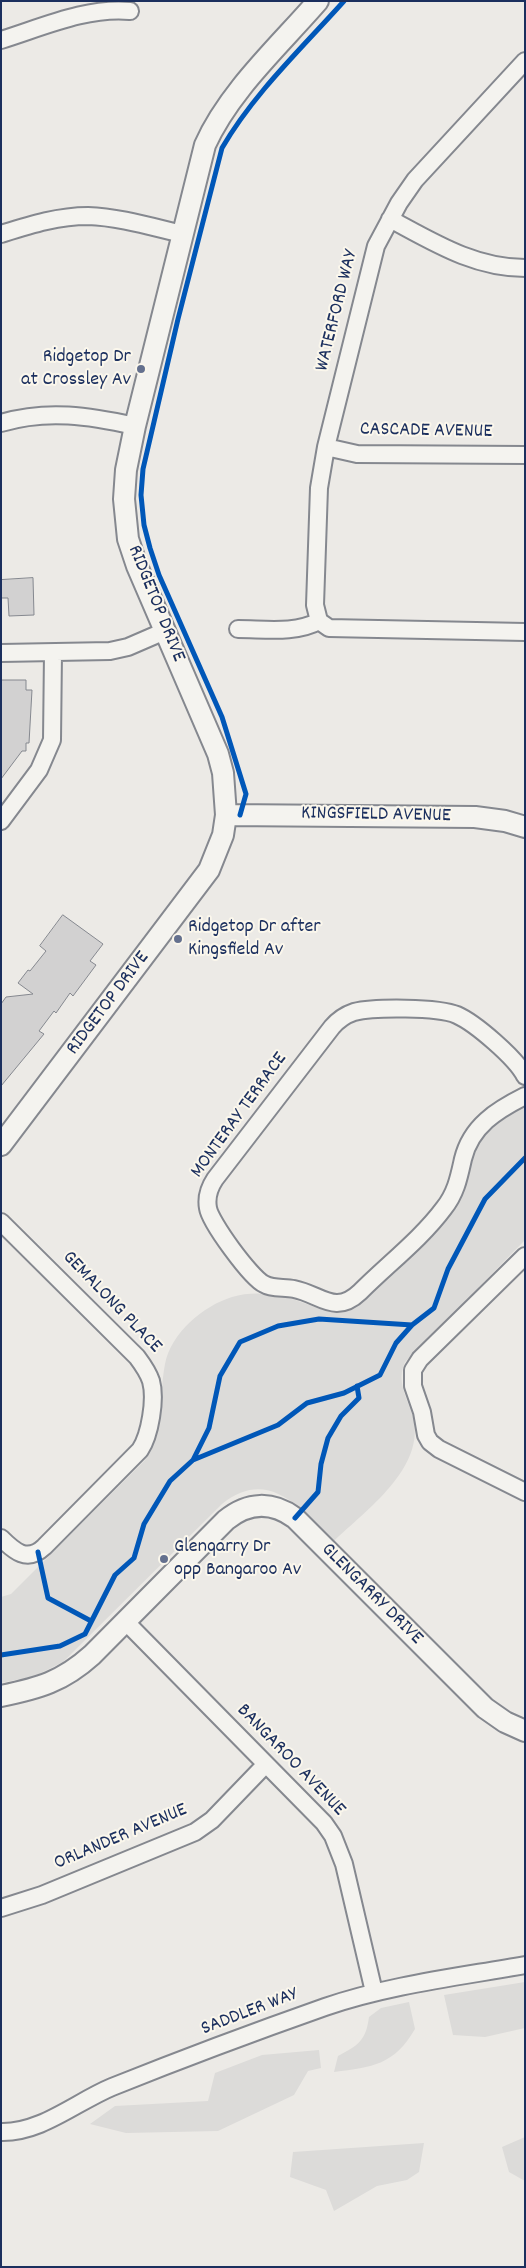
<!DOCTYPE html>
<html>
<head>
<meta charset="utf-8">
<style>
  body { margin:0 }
  #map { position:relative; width:526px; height:2268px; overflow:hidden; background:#eceae6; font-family:Dekko,sans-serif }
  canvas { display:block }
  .frame { position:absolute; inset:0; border:2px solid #1b2f5e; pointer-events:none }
</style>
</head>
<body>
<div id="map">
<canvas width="526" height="2268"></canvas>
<div class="frame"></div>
</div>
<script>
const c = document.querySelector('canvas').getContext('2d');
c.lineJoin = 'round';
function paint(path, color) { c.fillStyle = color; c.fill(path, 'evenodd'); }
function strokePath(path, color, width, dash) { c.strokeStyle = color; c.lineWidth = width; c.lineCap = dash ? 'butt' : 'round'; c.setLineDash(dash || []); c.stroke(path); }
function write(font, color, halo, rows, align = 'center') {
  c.font = font + ' Dekko,sans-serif'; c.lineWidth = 4; c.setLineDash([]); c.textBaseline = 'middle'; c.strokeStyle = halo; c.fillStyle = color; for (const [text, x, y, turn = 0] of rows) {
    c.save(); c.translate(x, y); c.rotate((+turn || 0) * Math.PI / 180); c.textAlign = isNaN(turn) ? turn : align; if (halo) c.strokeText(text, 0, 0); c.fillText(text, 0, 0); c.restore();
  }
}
const green = new Path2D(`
  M525 1105V1240L405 1362C396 1382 407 1397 413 1417 426 1468 366 1510 334 1541 302 1510 269 1466 222 1504L63 1662 35 1676 1 1683V1597L11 1594 145 1460C163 1431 159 1396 165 1364 171 1333 203 1306 232 1297 251 1291 274 1293 292 1299 316 1306 333 1319 357 1306L453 1211 465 1189 471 1162 479 1142 491 1126 507 1114Z
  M525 1982V2028L485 2037 453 2035 444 1995Z
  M409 2002 415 2029C394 2065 373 2067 334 2072L338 2056C359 2045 366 2040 369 2017L381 2008Z
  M319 2050 321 2068 308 2071 294 2095 218 2131 126 2133 90 2124 115 2106 208 2101 215 2073 262 2055Z
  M525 2137V2181L509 2172 502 2147Z
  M424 2143 419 2172 407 2180 377 2186 334 2211 326 2190 290 2177 293 2152Z`);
const building = new Path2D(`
  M33 578 34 615 9 616 8 598H1V580Z
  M1 680H26V690H32L29 743H26V751H22L1 779Z
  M63 915 103 944 90 961 96 965 73 996 70 993 56 1013 54 1011 39 1031 44 1034 1 1086V1004L6 997 33 994 18 983 28 970 30 971 46 951 40 946Z`);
const minor = new Path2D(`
  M1 40C43 27 86 7 130 11
  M525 61 415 180 399 203 376 246 326 447 319 488 315 605 319 621 329 628 525 632
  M390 219C433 242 474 268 525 268
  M1 234C30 225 58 216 88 216 119 217 152 227 182 234
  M1 423C47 409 90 416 135 426
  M326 447 357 454 525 455
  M238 629C265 629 295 634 319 621
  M1 653 110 651 128 647 165 631
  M1 821 39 770 52 740 53 653
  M525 1076C516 1058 475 1023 457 1015 438 1007 374 1007 354 1012 345 1015 338 1020 332 1027L215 1179C209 1188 206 1197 208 1208 210 1222 251 1278 264 1284 272 1289 284 1287 294 1289 320 1294 335 1316 360 1292 388 1264 421 1239 444 1208 456 1193 459 1177 463 1159 471 1126 497 1110 525 1096
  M1 1222 137 1357C143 1365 148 1372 151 1381 156 1399 150 1435 140 1450L44 1547C27 1563 14 1551 1 1538
  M525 1256 420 1359 413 1370V1386L422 1412 426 1435 430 1442 439 1449 525 1492
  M125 1621 324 1823 333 1836 344 1864 374 1992
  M1 1908 42 1895 195 1832 212 1820 265 1765
  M1 2132C41 2133 76 2102 112 2087 182 2059 254 2032 325 2007 389 1985 458 1977 525 1965`);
const tertiary = new Path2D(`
  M226 815 475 817 505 821 525 827
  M1 1145 209 870 223 835 226 815 223 773 218 754 137 566 128 539 124 499 126 470 135 426 205 145C229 91 280 45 318 1
  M1 1696C39 1688 62 1682 92 1655L226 1520C248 1502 272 1501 295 1518L485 1708 505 1722 525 1731`);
const cycleway = new Path2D(`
  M240 815 246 794 222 717 159 575 150 548 144 525 141 495 143 469 178 319 222 148C254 93 302 48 344 1
  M193 1460 278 1425 307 1403 344 1393 380 1375 396 1343 412 1325
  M295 1518 318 1492 321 1464 328 1438 341 1416 359 1398 357 1386
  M38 1552 48 1598 91 1621
  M1 1655 60 1646 85 1634 115 1575 134 1558 144 1524 170 1481 193 1460 209 1428 220 1376 240 1342 278 1326 319 1319 412 1325 434 1308 448 1269 485 1199 525 1158`);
const markers = [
  [141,369,5,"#64708e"],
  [178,939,5,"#64708e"],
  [164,1559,5,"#64708e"]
];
const streetNames = [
  ["WATERFORD WAY",338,311,-76],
  ["CASCADE AVENUE",426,432,1],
  ["RIDGETOP DRIVE",155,604,68],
  ["KINGSFIELD AVENUE",376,816,1],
  ["RIDGETOP DRIVE",109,1004,-53],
  ["MONTERAY TERRACE",240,1116,-54],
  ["GEMALONG PLACE",111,1303,46],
  ["GLENGARRY DRIVE",371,1595,45],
  ["BANGAROO AVENUE",290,1761,46],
  ["ORLANDER AVENUE",121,1838,-23],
  ["SADDLER WAY",250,2013,-21]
];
const poiNames = [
  ["Ridgetop Dr",131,358,"right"],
  ["at Crossley Av",131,381,"right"],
  ["Ridgetop Dr after",188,928],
  ["Kingsfield Av",188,951],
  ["Glenqarry Dr",174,1548],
  ["opp Bangaroo Av",174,1571]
];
paint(green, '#dcdbd9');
paint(building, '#d2d1d1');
strokePath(building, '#85888f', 1);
strokePath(minor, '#85888f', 20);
strokePath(tertiary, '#85888f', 24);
strokePath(minor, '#f4f3ef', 16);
strokePath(tertiary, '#f4f3ef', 20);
strokePath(cycleway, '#0057b8', 5);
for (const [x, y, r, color] of markers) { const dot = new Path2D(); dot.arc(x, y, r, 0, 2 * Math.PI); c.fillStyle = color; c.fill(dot); strokePath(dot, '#fbf7ec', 2); }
write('20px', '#1b2f5e', '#fbf7ec', streetNames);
write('20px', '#1b2f5e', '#fbf7ec', poiNames, 'left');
</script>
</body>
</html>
